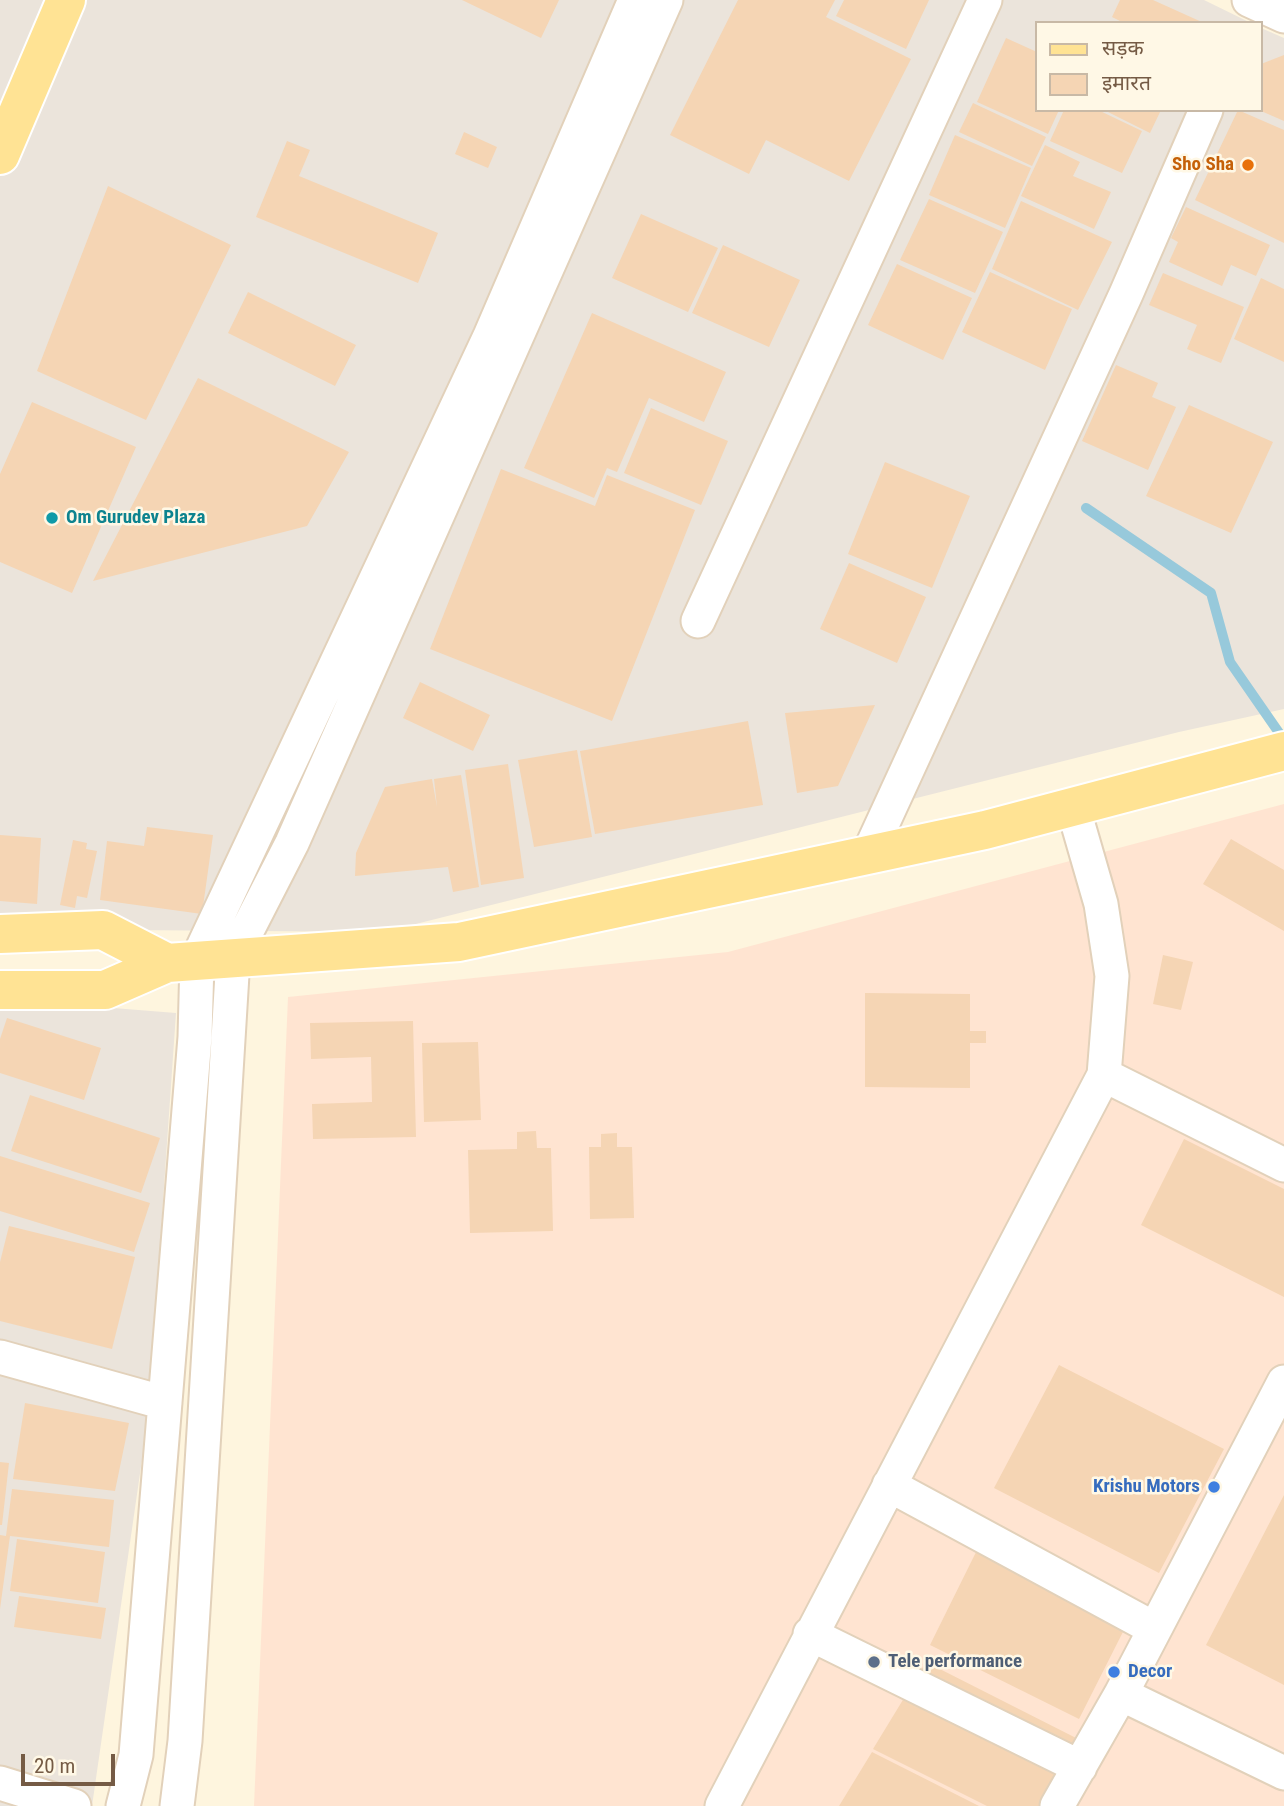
<!DOCTYPE html>
<html>
<head>
<meta charset="utf-8">
<style>
  body { margin:0 }
  #map { position:relative; width:1284px; height:1806px; overflow:hidden; background:#fef5de; font-family:"Roboto Condensed","Noto Sans Devanagari",sans-serif }
  canvas { display:block }
  .legend { position:absolute; left:1035px; top:21px; width:228px; height:91px; box-sizing:border-box; background:#fff8e6; border:2px solid #c8b9a6; margin:0; padding:9px 12px; list-style:none; font-size:21px; color:#755b45 }
  .legend li { display:flex; align-items:center; gap:14px; height:35px }
  .legend b { width:35px; border:2px solid #c8b9a6 }
  .scale { position:absolute; left:21px; top:1754px; width:94px; height:32px; box-sizing:border-box; border:4px solid #755b45; border-top:0; padding-left:9px; font-size:21px; line-height:24px; white-space:nowrap; color:#755b45; -webkit-text-stroke:5px #fff8e6; paint-order:stroke }
</style>
</head>
<body>
<div id="map">
<canvas width="1284" height="1806"></canvas>
<ul class="legend">
<li><b style="height:9px;background:#ffe394"></b>सड़क</li>
<li><b style="height:19px;background:#f5d5b4"></b>इमारत</li>
</ul>
<div class="scale">20 m</div>
</div>
<script>
const c = document.querySelector('canvas').getContext('2d');
c.lineJoin = 'round';
function paint(path, color) { c.fillStyle = color; c.fill(path, 'evenodd'); }
function strokePath(path, color, width, dash) { c.strokeStyle = color; c.lineWidth = width; c.lineCap = dash ? 'butt' : 'round'; c.setLineDash(dash || []); c.stroke(path); }
function write(font, color, halo, rows, align = 'center') {
  c.font = font + ' "Roboto Condensed",sans-serif'; c.lineWidth = 5; c.setLineDash([]); c.textBaseline = 'middle'; c.strokeStyle = halo; c.fillStyle = color; for (const [text, x, y, turn = 0] of rows) {
    c.save(); c.translate(x, y); c.rotate((+turn || 0) * Math.PI / 180); c.textAlign = isNaN(turn) ? turn : align; if (halo) c.strokeText(text, 0, 0); c.fillText(text, 0, 0); c.restore();
  }
}
const commercial = new Path2D(`
  M1284 804V1806H254L288 997 728 952Z`);
const industrial = new Path2D(`
  M0 0H1204L1251 23H1037V110H1261V28L1284 38V709L1179 732 384 932 0 929Z
  M0 999 176 1013 148 1418 92 1806H0Z`);
const stream = new Path2D(`
  M1086 508 1211 593 1230 662 1284 740`);
const building = new Path2D(`
  M462 0H559L541 38Z
  M738 0H835L826 17 911 59 849 181 766 140 749 174 670 135Z
  M844 0H929L906 49 836 16Z
  M1120 0H1153L1204 23H1124L1112 17Z
  M1006 38 1037 52V110H1059L1048 134 977 102Z
  M1284 55V121L1261 111V64Z
  M973 103 1046 137 1032 166 959 132Z
  M1064 110H1098L1142 131 1122 173 1050 141Z
  M1104 110H1161L1150 133Z
  M1238 110 1284 130V243L1195 200Z
  M464 132 497 147 488 168 455 154Z
  M955 135 1031 168 1005 228 929 195Z
  M287 141 310 150 299 176 438 233 418 283 256 217Z
  M1045 145 1080 162 1073 176 1111 192 1094 229 1021 196Z
  M108 186 231 245 146 420 37 371Z
  M929 199 1003 232 975 293 900 260Z
  M1021 201 1112 242 1078 310 992 269Z
  M1186 207 1270 245 1256 276 1231 265 1222 286 1169 262 1178 242 1171 238Z
  M641 214 718 248 688 312 612 278Z
  M723 245 800 280 769 347 692 313Z
  M897 264 972 298 943 360 868 325Z
  M990 272 1072 309 1045 370 962 332Z
  M1163 273 1244 307 1221 363 1187 349 1197 325 1149 305Z
  M1261 278 1284 289V362L1234 339Z
  M248 292 356 345 335 386 228 333Z
  M592 313 726 372 704 422 649 398 617 472 607 468 594 498 524 468Z
  M1116 365 1158 383 1152 397 1176 407 1148 470 1082 441Z
  M198 378 349 452 307 526 93 581Z
  M32 402 136 447 72 593 0 562V474Z
  M1189 405 1273 442 1231 533 1146 496Z
  M651 408 728 441 701 505 624 473Z
  M885 462 970 496 932 588 848 554Z
  M501 469 595 506 607 475 695 510 612 721 430 649Z
  M849 563 926 597 897 663 820 629Z
  M420 682 490 715 473 751 403 718Z
  M875 705 838 786 797 793 785 713Z
  M748 721 763 805 595 834 580 751Z
  M577 750 592 837 534 847 518 760Z
  M508 764 524 878 481 885 465 770Z
  M461 775 479 887 453 892 448 867 355 876 356 853 385 787 432 779 437 807 434 779Z
  M147 827 213 835 202 914 100 900 107 841 144 846Z
  M0 835 41 838 37 904 0 901Z
  M1231 839 1284 870V931L1203 884Z
  M73 840 87 843 86 849 97 851 87 898 77 896 75 908 60 905Z
  M1163 955 1193 962 1181 1010 1153 1004Z
  M865 993 970 994V1031H986V1043H970V1088L865 1087Z
  M7 1018 101 1048 84 1100 0 1073V1039Z
  M413 1021 416 1137 313 1139 312 1104 372 1102 371 1057 311 1059 310 1023Z
  M478 1042 481 1120 424 1122 422 1043Z
  M30 1095 160 1138 141 1193 11 1151Z
  M536 1131 537 1148H551L553 1231 470 1233 468 1150 517 1149V1132Z
  M617 1133V1147H632L634 1218 590 1219 589 1147H601V1134Z
  M1184 1139 1284 1189V1297L1141 1225Z
  M0 1156 150 1203 134 1252 0 1211Z
  M9 1226 135 1257 112 1349 0 1321V1262Z
  M1059 1365 1224 1449 1159 1573 994 1488Z
  M25 1403 129 1423 115 1491 13 1479Z
  M0 1462 9 1463 2 1525H0Z
  M12 1489 114 1500 109 1547 10 1536 0 1609V1535L6 1536Z
  M1284 1495V1685L1206 1645Z
  M17 1539 105 1552 98 1603 10 1591Z
  M982 1540 1132 1614 1079 1719 930 1645Z
  M19 1596 106 1608 101 1639 14 1627Z
  M926 1662 1080 1740 1044 1806H987L873 1749Z
  M872 1752 979 1806H839Z`);
const minor = new Path2D(`
  M1249 0 1284 16
  M698 621 985 0
  M868 855 1126 294 1206 110
  M1104 1075 1284 1165
  M0 1357 165 1403
  M1284 1382 1121 1694 1284 1773
  M889 1485 1155 1629
  M810 1634 1080 1767
  M0 1783 74 1806
  M123 1806 136 1755 195 1037 197 960 490 336 635 0
  M177 1806 185 1741 233 958 292 843 666 0
  M722 1806 1104 1075 1112 976 1101 904 1073 807
  M1057 1806 1121 1694`);
const major = new Path2D(`
  M0 155 66 0
  M0 934 103 930 167 963
  M0 990H105L167 963 459 942 985 830 1284 751`);
const markers = [
  [1248,165,7,"#e8710a"],
  [52,518,7,"#0f9aa8"],
  [1214,1487,7,"#3f7fe0"],
  [874,1662,7,"#5c6f8a"],
  [1114,1672,7,"#3f7fe0"]
];
const foodNames = [
  ["Sho Sha",1234,165]
];
const cultureNames = [
  ["Om Gurudev Plaza",66,518]
];
const shopNames = [
  ["Krishu Motors",1200,1487],
  ["Decor",1128,1672,"left"]
];
const serviceNames = [
  ["Tele performance",888,1662]
];
paint(commercial, '#ffe4d1');
paint(industrial, '#ebe4db');
strokePath(stream, '#97c9db', 10);
paint(building, '#f5d5b4');
strokePath(minor, '#e2d1ba', 37);
strokePath(major, '#fff', 42);
strokePath(minor, '#fff', 33);
strokePath(major, '#ffe394', 38);
for (const [x, y, r, color] of markers) { const dot = new Path2D(); dot.arc(x, y, r, 0, 2 * Math.PI); c.fillStyle = color; c.fill(dot); strokePath(dot, '#fff8e6', 2.5); }
write('bold 19px', '#c56008', '#fff8e6', foodNames, 'right');
write('bold 19px', '#0d838f', '#fff8e6', cultureNames, 'left');
write('bold 19px', '#366cbe', '#fff8e6', shopNames, 'right');
write('bold 19px', '#4e5e75', '#fff8e6', serviceNames, 'left');
</script>
</body>
</html>
